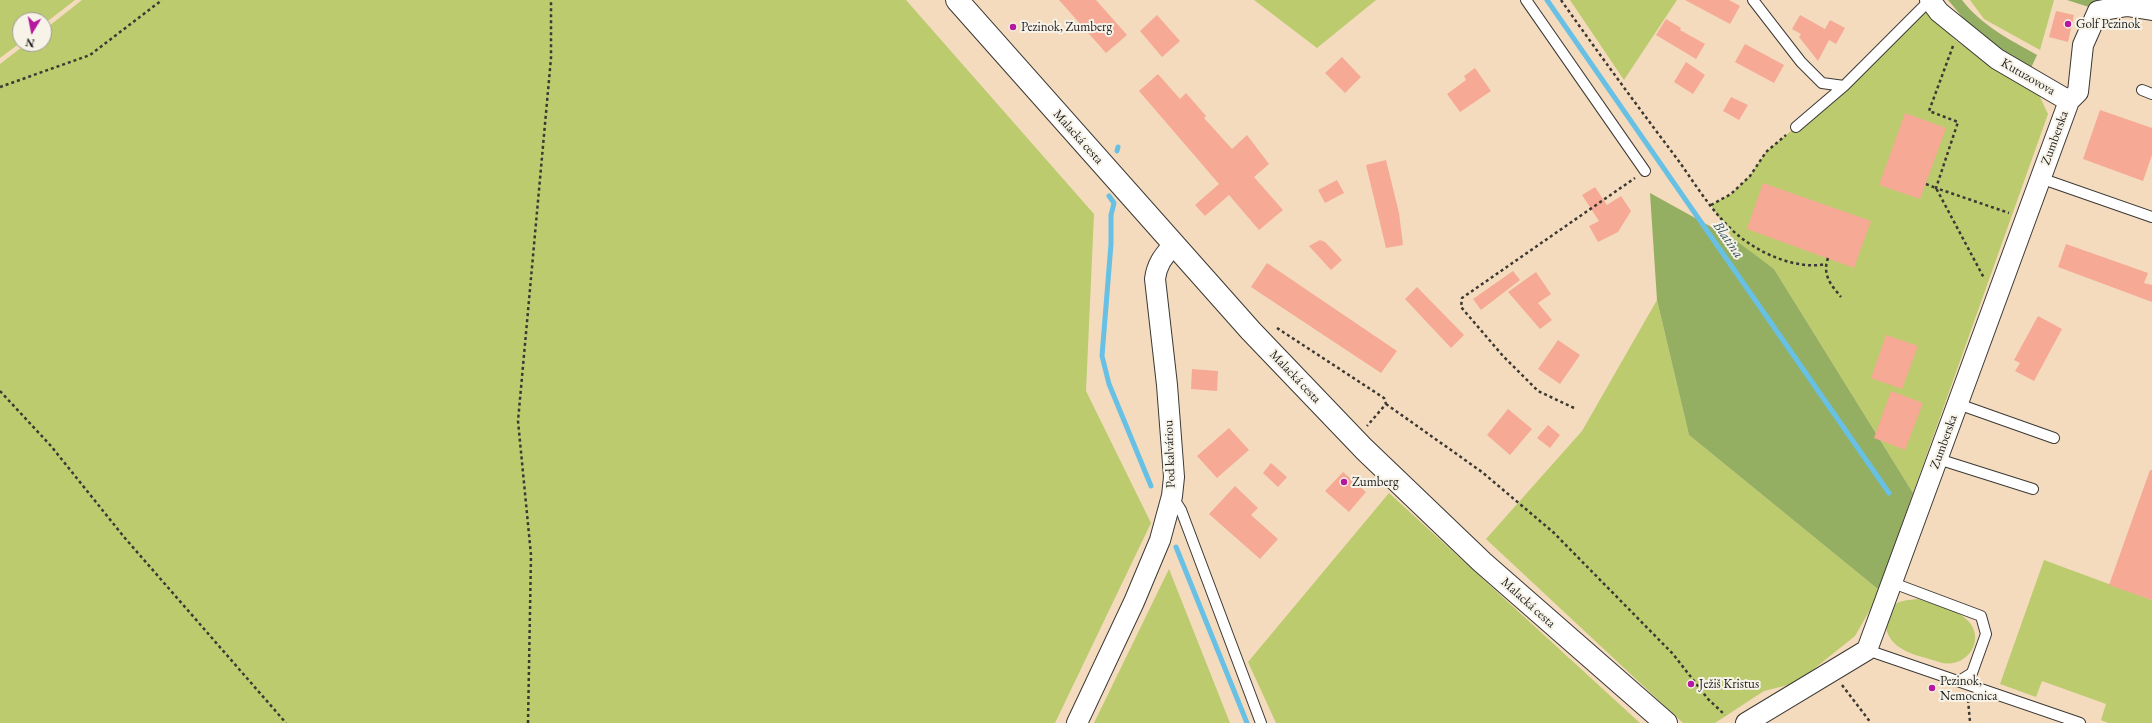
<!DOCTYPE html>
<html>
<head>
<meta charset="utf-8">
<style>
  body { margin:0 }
  #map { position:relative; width:2152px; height:723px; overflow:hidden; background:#f4dbbe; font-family:"EB Garamond",serif }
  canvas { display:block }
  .north { position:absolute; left:12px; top:12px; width:40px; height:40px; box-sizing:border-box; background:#f7f3e8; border:1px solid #9f9d96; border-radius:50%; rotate:190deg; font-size:11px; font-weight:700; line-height:16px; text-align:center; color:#1c1c1c }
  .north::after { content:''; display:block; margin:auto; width:14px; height:18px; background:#b5179e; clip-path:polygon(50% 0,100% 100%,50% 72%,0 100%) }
</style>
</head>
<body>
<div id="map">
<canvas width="2152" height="723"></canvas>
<div class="north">N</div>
</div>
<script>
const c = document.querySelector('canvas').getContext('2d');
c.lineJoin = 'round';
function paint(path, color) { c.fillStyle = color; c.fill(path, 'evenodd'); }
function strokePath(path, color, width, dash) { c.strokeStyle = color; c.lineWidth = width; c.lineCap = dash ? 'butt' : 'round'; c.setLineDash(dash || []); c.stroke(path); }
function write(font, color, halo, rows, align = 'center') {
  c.font = font + ' "EB Garamond",serif'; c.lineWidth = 4; c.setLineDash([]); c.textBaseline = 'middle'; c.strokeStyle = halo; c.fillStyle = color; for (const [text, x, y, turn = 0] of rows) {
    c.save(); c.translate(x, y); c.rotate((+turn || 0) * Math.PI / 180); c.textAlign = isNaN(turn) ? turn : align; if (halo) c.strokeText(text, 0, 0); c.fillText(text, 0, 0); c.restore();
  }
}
const green = new Path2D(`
  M0 0H75L44 24V20H20V43L0 58Z
  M82 0H906L1094 214 1086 391 1151 523 1055 723H0V64L26 44H44V30Z
  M1254 0H1376L1317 48Z
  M1570 0H1677L1624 80Z
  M1970 0H2054L2040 50 1984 19Z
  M1925 5 1955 40 2038 93 2048 114 1913 493 1774 269 1734 241 1711 205 1731 194 1750 176 1766 152 1844 86Z
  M1657 300 1689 435 1879 590 1875 601 1855 636 1810 672 1788 685 1764 691 1715 723H1683L1486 539 1582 431Z
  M1389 493 1640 723H1276L1248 662Z
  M2044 560 2152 600V723H2108L2101 720 2106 704 2042 681 2036 697 2000 684Z
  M1169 569 1230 723H1094Z
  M1918 599C1934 605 1959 609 1970 623 1986 645 1962 670 1939 662 1927 658 1910 655 1899 647 1885 638 1880 617 1894 605 1901 600 1909 600 1918 599Z`);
const forest = new Path2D(`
  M1948 0H1962C1982 26 2009 39 2037 55L2031 68 1979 37Z
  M2067 0H2109L2092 8Z
  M1650 193 1735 240 1774 269 1913 493 1879 590 1689 435 1657 300Z`);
const stream = new Path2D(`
  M1547 0 1889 493
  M1117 151 1118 147
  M1109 196 1114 203 1111 215V244L1102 356 1109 384 1151 486
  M1176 547 1247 723`);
const building = new Path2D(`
  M1059 0H1096L1127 35 1106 53Z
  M1685 0H1729L1740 6 1730 24Z
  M2056 11 2074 15 2068 42 2049 37Z
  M1157 15 1180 41 1162 57 1140 31Z
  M1800 15 1825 29 1830 20 1845 28 1836 44 1829 40 1818 61 1799 37 1801 34 1792 29Z
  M1666 19 1681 28 1680 30 1705 44 1696 59 1656 35Z
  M1745 44 1784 65 1774 83 1735 62Z
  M1342 57 1361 77 1345 93 1325 73Z
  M1686 62 1705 75 1693 94 1674 82Z
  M1475 68 1491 91 1460 112 1447 94 1466 80 1464 76Z
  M1158 74 1180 99 1186 93 1206 116 1204 118 1232 149 1247 135 1269 164 1254 177 1283 210 1259 230 1229 195 1205 216 1195 205 1219 184 1139 91Z
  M1731 97 1748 105 1739 120 1723 111Z
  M2100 110 2152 128V155L2143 181 2083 159Z
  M1905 113 1946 128 1920 199 1879 185Z
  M1386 160 1399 213 1403 245 1386 248 1366 165Z
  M1337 180 1344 193 1325 203 1318 190Z
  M1763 183 1871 221 1854 268 1747 229Z
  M1595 187 1607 205 1621 196 1631 211 1618 232 1598 242 1589 226 1599 221 1582 195Z
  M1320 240 1325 242 1342 260 1331 270 1309 246Z
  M2066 244 2148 273 2144 283 2152 285V302L2058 267Z
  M1267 263 1397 351 1381 373 1251 287Z
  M1513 271 1520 280 1481 310 1473 299Z
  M1536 272 1551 294 1538 303 1552 320 1540 329 1508 292Z
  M1417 287 1464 335 1451 348 1405 299Z
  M2038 316 2062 329 2034 381 2015 371 2020 363 2014 360Z
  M1886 335 1918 346 1902 389 1871 378Z
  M1558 340 1580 355 1560 384 1538 369Z
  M1192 369 1218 371 1217 391 1191 389Z
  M1891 391 1923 403 1905 450 1874 438Z
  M1508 409 1532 429 1510 455 1487 435Z
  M1548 425 1560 435 1550 448 1537 438Z
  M1229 428 1249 450 1217 478 1197 456Z
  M1271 463 1287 477 1278 487 1263 473Z
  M2150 470H2152V600L2109 585Z
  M1343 472 1366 492 1349 512 1325 491Z
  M1235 486 1258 508 1251 515 1278 539 1260 559 1209 514Z`);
const path = new Path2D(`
  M1561 0C1599 54 1638 107 1678 160 1696 185 1715 217 1739 236 1761 254 1797 270 1826 264
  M1953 46 1929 111 1958 122 1936 188 2009 213
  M0 87 90 55 162 0
  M1926 184 1936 188 1984 278
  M1711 205 1731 194 1750 176 1766 152 1786 135
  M1828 258C1822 275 1831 285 1841 297
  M1277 328 1384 398 1386 404 1367 426
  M0 391 51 446 124 537 286 723
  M1386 404 1482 472 1553 532 1673 654 1708 699 1725 715
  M1574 408 1538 391 1503 356 1461 307 1462 298 1635 178
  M1842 685 1871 723
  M1968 700 1970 722
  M528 723 531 555 518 421 551 58V0`);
const lane = new Path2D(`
  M1526 0 1645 171
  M1753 0 1801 62 1822 83 1844 86
  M2142 90 2152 94
  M1796 127 1844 86 1930 0
  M2040 178 2152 217
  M1958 404 2054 438
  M1938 459 2033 489
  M1172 496 1181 510 1261 723
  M1893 583 1981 616 1986 634 1972 673 1959 681
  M1867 650 2080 723`);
const street = new Path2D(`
  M1930 0 1939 12 1997 59 2069 101
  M1077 723 1134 602 1160 540 1172 496 1174 477 1167 385 1155 279C1157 263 1164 256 1174 244
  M1746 723 1867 650 2069 101 2078 92 2083 45 2098 11 2127 6 2152 10`);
const secondary = new Path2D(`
  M957 0 1251 331 1364 449 1482 562 1666 723`);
const markers = [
  [2068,24,4,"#b5179e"],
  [1013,27,4,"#b5179e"],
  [1344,482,4,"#b5179e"],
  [1691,684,4,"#b5179e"],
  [1932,688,4,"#b5179e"]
];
const poiNames = [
  ["Golf Pezinok",2076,24],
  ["Pezinok, Zumberg",1021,27],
  ["Zumberg",1352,482],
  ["Pezinok,",1940,681],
  ["Nemocnica",1940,696],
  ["Ježiš Kristus",1699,684]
];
const streetNames = [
  ["Kutuzovova",2028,77,30],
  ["Malacká cesta",1078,137,48],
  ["Zumberska",2055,138,-70],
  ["Malacká cesta",1295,377,46],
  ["Zumberska",1944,442,-70],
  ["Pod kalváriou",1170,454,-92],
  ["Malacká cesta",1528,603,42]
];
const waterNames = [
  ["Blatina",1728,240,55]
];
paint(green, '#bbcb6e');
paint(forest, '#94af61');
strokePath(stream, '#68c0e5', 5);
paint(building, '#f6a995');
strokePath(lane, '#3c3934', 12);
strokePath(street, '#3c3934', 22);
strokePath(secondary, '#3c3934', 24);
strokePath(path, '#3c3934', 2.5, [3, 3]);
strokePath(lane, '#fff', 10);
strokePath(street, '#fff', 20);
strokePath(secondary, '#fff', 22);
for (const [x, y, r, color] of markers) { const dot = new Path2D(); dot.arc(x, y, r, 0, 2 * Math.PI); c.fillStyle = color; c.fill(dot); strokePath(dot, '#f7f3e8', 1.5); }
write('13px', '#1c1c1c', '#f7f3e8', poiNames, 'left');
write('13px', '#1c1c1c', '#f7f3e8', streetNames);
write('italic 14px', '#375562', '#f7f3e8', waterNames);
</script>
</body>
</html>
